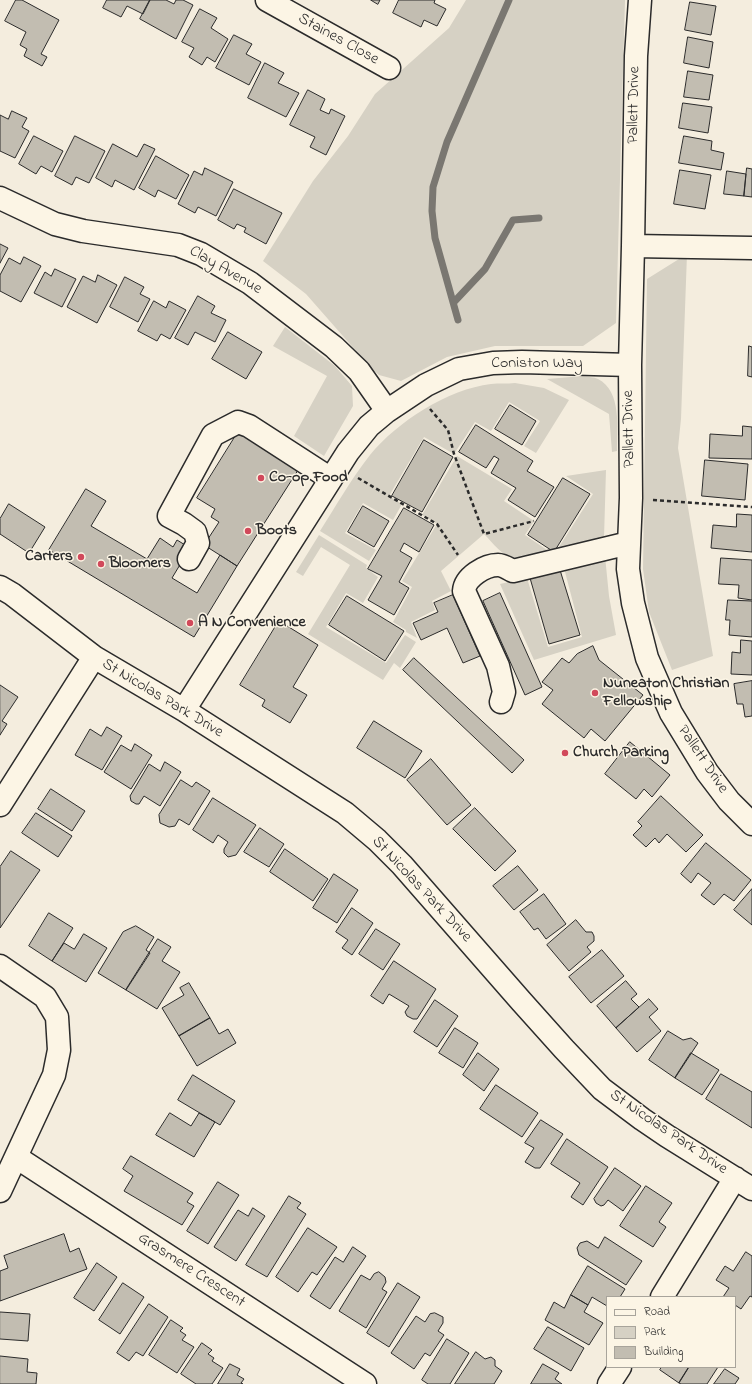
<!DOCTYPE html>
<html>
<head>
<meta charset="utf-8">
<style>
  body { margin:0 }
  #map { position:relative; width:752px; height:1384px; overflow:hidden; background:#f4edde; font-family:"Indie Flower",sans-serif }
  canvas { display:block }
  .legend { position:absolute; left:606px; top:1296px; width:130px; height:72px; box-sizing:border-box; background:#fcf5e5; border:1px solid #a8a49b; margin:0; padding:5px 7px; list-style:none; font-size:12px; color:#2b2b2b }
  .legend li { display:flex; align-items:center; gap:8px; height:20px }
  .legend b { width:20px; border:1px solid #a8a49b }
</style>
</head>
<body>
<div id="map">
<canvas width="752" height="1384"></canvas>
<ul class="legend">
<li><b style="height:5px;background:#fcf5e5"></b>Road</li>
<li><b style="height:11px;background:#d6d1c4"></b>Park</li>
<li><b style="height:11px;background:#c2bdb1"></b>Building</li>
</ul>
</div>
<script>
const c = document.querySelector('canvas').getContext('2d');
c.lineJoin = 'round';
function paint(path, color) { c.fillStyle = color; c.fill(path, 'evenodd'); }
function strokePath(path, color, width, dash) { c.strokeStyle = color; c.lineWidth = width; c.lineCap = dash ? 'butt' : 'round'; c.setLineDash(dash || []); c.stroke(path); }
function write(font, color, halo, rows, align = 'center') {
  c.font = font + ' "Indie Flower",sans-serif'; c.lineWidth = 3; c.setLineDash([]); c.textBaseline = 'middle'; c.strokeStyle = halo; c.fillStyle = color; for (const [text, x, y, turn = 0] of rows) {
    c.save(); c.translate(x, y); c.rotate((+turn || 0) * Math.PI / 180); c.textAlign = isNaN(turn) ? turn : align; if (halo) c.strokeText(text, 0, 0); c.fillText(text, 0, 0); c.restore();
  }
}
const green = new Path2D(`
  M466 0H625L616 323 583 346H495L447 357 401 381 379 375 371 368 306 294 263 261 313 181 348 136 375 94 449 28Z
  M687 254 681 419 678 448 713 656 672 670 649 612 643 569 647 279Z
  M285 327 335 366 352 386 353 406 324 456 294 436 327 376 273 346Z
  M583 376C588 377 594 377 598 379 622 391 617 429 617 451L612 452 609 414 547 379Z
  M515 383 544 388 569 400 536 453 524 446 540 421 509 402 491 431 475 422 454 454 424 437 389 496 402 504 393 520 363 503 345 533 376 550 369 561 320 531C336 506 351 479 370 455 397 422 448 389 491 384 499 383 507 384 515 383Z
  M457 456 512 489 504 501 534 521 525 535 550 552 516 560C503 557 493 543 484 534L441 571 451 591 432 601 435 610 411 622 417 638 406 632V630L393 622 412 587 402 581 437 524 422 515Z
  M606 470 604 538 557 550 593 494 566 476Z
  M319 535 367 565 366 568 378 577 363 603 346 593 326 627 386 663 405 635 416 642 400 668 394 663 383 680 308 634 350 565 321 547 303 576 296 572Z
  M605 556 609 596 616 635 534 660 500 584 527 578 548 647 582 637 564 568Z`);
const stream = new Path2D(`
  M454 302 485 269 513 220 539 218
  M458 320 435 238 432 211 433 187 447 142 509 0`);
const building = new Path2D(`
  M16 0H22L59 20 41 54 47 57 42 66 24 56 27 49 20 45 26 32 5 21Z
  M107 0H150L143 14 127 6 121 17 103 8Z
  M150 0H166L174 4 176 0H183L193 5 176 39 140 19Z
  M371 0H380L378 4Z
  M399 0H435L434 3 446 9 437 26 424 20 421 27 393 13Z
  M690 2 716 6 711 35 685 30Z
  M200 9 217 18 211 28 228 39 215 62 207 57 202 65 189 57 194 48 182 42Z
  M234 35 252 44 246 54 261 62 249 85 216 68Z
  M688 37 713 42 709 68 684 63Z
  M265 63 284 73 278 83 299 93 286 117 248 98Z
  M688 71 713 75 709 100 684 97Z
  M308 90 325 99 320 110 329 114 331 109 345 116 326 155 310 147 315 137 290 125Z
  M683 103 712 107 708 133 679 128Z
  M12 111 27 118 22 127 29 131 15 158 0 151V115L8 119Z
  M34 136 63 151 52 172 41 166 36 174 19 164Z
  M75 136 105 151 89 183 76 177 72 185 55 176Z
  M684 136 712 141 711 150 724 153 721 170 679 163Z
  M113 144 137 157 144 144 155 149 134 190 115 180 112 187 96 178Z
  M156 156 189 175 176 199 158 190 155 197 139 188Z
  M205 168 233 182 216 216 198 207 195 213 178 204 194 171 202 175Z
  M747 168 752 169V197L744 196Z
  M680 170 711 175 705 209 674 204Z
  M727 171 746 174 744 196 724 194Z
  M234 189 282 213 266 244 244 232 246 228 237 224 234 229 218 220Z
  M0 244 8 248 0 263Z
  M24 257 41 266 21 302 0 291V275L9 258 20 264Z
  M55 269 76 279 62 307 34 293 45 272 51 276Z
  M98 275 117 285 97 323 67 307 83 276 95 282Z
  M125 277 144 287 140 294 150 299 138 322 110 307Z
  M198 296 215 306 211 313 226 320 215 342 195 332 188 345 175 338Z
  M154 301 166 308 169 301 186 310 170 339 161 334 157 341 138 331Z
  M228 332 262 352 246 379 212 359Z
  M749 346 752 347V377L748 376Z
  M510 405 536 421 522 445 495 429Z
  M476 425 533 461 527 471 554 487 535 517 508 500 516 488 491 473 499 459 494 456 486 468 459 452Z
  M743 426 752 427V459L709 458 710 434 742 436Z
  M240 429 300 467 237 566 204 545 219 522 211 517 215 509 197 498Z
  M424 440 453 457 422 512 392 496Z
  M705 460 748 464 745 500 702 496Z
  M563 478 590 494 554 552 528 535Z
  M86 489 106 501 91 526 147 559 160 538 173 547 177 540 190 548 172 578 197 593 220 555 237 566 194 637 49 550Z
  M9 504 45 527 29 553 0 534V519Z
  M363 506 389 521 374 547 348 532Z
  M404 508 434 525 419 552 404 543 400 551 412 558 399 582 409 588 394 615 368 600 382 576 368 569Z
  M737 514 752 515V552L711 548 713 525 736 527Z
  M721 558 752 560V600L738 598 739 585 719 584Z
  M560 570 580 635 549 644 530 578Z
  M500 593 542 687 525 695 483 601Z
  M453 595 480 656 463 663 447 628 421 640 413 623 438 612 434 603Z
  M347 596 404 631 385 661 329 625Z
  M728 600 752 601V637L729 635 730 620H726Z
  M279 621 318 645 293 687 307 695 290 723 262 706 265 700 240 685Z
  M741 640 752 641V675L731 674 732 652 740 653Z
  M593 646 599 660 643 695 605 741 591 729 584 738 542 704 553 690 542 682 562 658 569 663 577 654Z
  M414 658 524 760 512 773 403 670Z
  M752 681V716L745 717 743 704H737L734 684Z
  M0 685 18 697 2 721 7 724 0 735Z
  M374 721 422 751 405 778 357 748Z
  M107 727 122 736 102 770 75 755 90 729 101 736Z
  M630 742 670 775 652 797 644 789 636 799 605 774Z
  M135 744 152 755 131 789 104 772 121 745 131 751Z
  M431 759 471 805 447 825 407 780Z
  M165 762 181 772 160 806 144 796 139 804H136L131 801 130 796 149 764 160 771Z
  M181 780 192 787 196 782 210 791 189 825 179 819 175 826 169 827 160 823 159 815Z
  M51 789 85 811 72 831 38 809Z
  M661 796 703 835 686 852 667 834 659 843 655 838 646 847 633 835 642 826 638 822Z
  M213 798 256 825 236 855 228 857 224 853V849L228 842 218 835 213 843 193 830Z
  M475 808 516 851 495 871 453 829Z
  M36 813 72 836 58 857 22 833Z
  M260 828 284 844 269 867 244 852Z
  M706 843 751 880 734 901 724 894 714 905 701 895 711 883 698 873 691 883 681 874Z
  M285 849 328 879 313 901 270 872Z
  M11 851 40 870 0 928V867Z
  M518 866 538 890 514 910 493 886Z
  M334 874 358 890 337 923 313 908Z
  M752 889V925L734 910Z
  M544 894 566 924 546 939 538 928 534 930 520 912Z
  M352 908 373 923 352 955 342 948 348 940 336 932Z
  M49 913 73 928 52 961 29 946Z
  M576 920 586 932H592L594 936V941L587 947 591 952 569 971 547 945Z
  M136 926 154 937 146 950 150 953 126 990 98 973 123 932Z
  M376 929 400 944 383 970 359 954Z
  M84 934 107 948 86 982 52 961 64 943 74 949Z
  M158 939 171 947 162 961 180 972 157 1009 126 990Z
  M602 950 624 976 591 1003 569 977Z
  M394 961 436 989 417 1019H413L407 1016 405 1012 409 1006 389 994 383 1004 371 996Z
  M626 981 637 994 631 999 639 1007 616 1028 597 1006Z
  M189 983 210 1018 179 1036 162 1008 184 995 180 988Z
  M649 999 658 1009 649 1017 661 1031 637 1052 616 1028Z
  M435 1000 458 1016 437 1047 414 1032Z
  M210 1018 219 1034 228 1029 236 1043 197 1066 179 1036Z
  M455 1028 478 1043 463 1068 439 1053Z
  M668 1031 683 1040 691 1038 698 1043 675 1078 649 1060Z
  M478 1053 499 1069 484 1091 463 1075Z
  M691 1053 719 1070 702 1095 675 1078Z
  M721 1074 752 1092V1128L706 1099Z
  M193 1075 235 1101 220 1125 178 1100Z
  M496 1085 538 1113 522 1137 480 1109Z
  M170 1113 191 1126 199 1113 215 1122 194 1157 156 1135Z
  M541 1120 563 1134 540 1168H535L525 1162 534 1148 525 1143Z
  M567 1139 608 1167 583 1205 571 1197 580 1183 551 1164Z
  M131 1156 193 1193 187 1202 194 1206 182 1225 124 1191 133 1176 123 1169Z
  M615 1168 641 1186 623 1211 608 1200 604 1205 601 1206 596 1203 594 1199Z
  M218 1182 239 1195 208 1244 187 1231Z
  M646 1186 672 1203 659 1222 666 1227 653 1247 620 1226Z
  M289 1196 301 1203 297 1208 306 1214 267 1277 246 1265Z
  M253 1208 265 1216 236 1261 214 1247 238 1210 248 1216Z
  M308 1228 337 1247 317 1275 312 1272 298 1292 276 1277Z
  M64 1234 70 1252 79 1248 87 1269 0 1301V1271L8 1268 4 1256Z
  M605 1237 642 1261 626 1285 579 1255 577 1248 580 1243 587 1241 598 1248Z
  M353 1247 366 1256 330 1309 310 1296 335 1257 343 1262Z
  M746 1252 752 1256V1297L750 1296 741 1309 735 1305V1297H723L729 1288 716 1280 725 1266 733 1271Z
  M97 1263 117 1277 94 1311 74 1298Z
  M588 1266 625 1289 620 1297H607V1306L592 1297 588 1305 571 1295Z
  M379 1272 385 1277 386 1282 382 1289 387 1292 366 1328 339 1311 361 1275 370 1280 374 1274Z
  M123 1283 144 1297 120 1334 99 1320Z
  M398 1283 420 1297 389 1347 367 1333Z
  M571 1295 588 1305 584 1312 603 1323 589 1345 545 1320 554 1302 564 1308Z
  M149 1304 168 1317 143 1356 136 1352 129 1361 117 1353Z
  M0 1312 30 1314 28 1341 0 1339Z
  M435 1313 443 1317V1323L438 1331 444 1335 430 1356 425 1353 414 1369 391 1353 416 1316 425 1322 430 1314Z
  M171 1320 183 1328 180 1331 186 1335 182 1340 194 1347 177 1373 149 1355Z
  M548 1327 584 1348 571 1371 534 1349Z
  M447 1339 469 1353 450 1384H428L422 1380Z
  M202 1343 212 1350 208 1354 214 1358 212 1361 223 1368 212 1384H196L181 1374Z
  M476 1352 485 1359 491 1357 495 1360V1366L502 1371 494 1384H455Z
  M0 1356 28 1359 27 1372 37 1373 36 1384H0Z
  M230 1364 240 1369 237 1375 244 1379 241 1383 243 1384H218Z
  M543 1364 559 1373 555 1379 562 1384H531Z
  M662 1367H689L679 1383 660 1370Z
  M689 1367H718L707 1384H681L679 1383Z
  M725 1369 739 1378 735 1384H714Z`);
const path = new Path2D(`
  M430 409 448 430 454 454 484 534 534 521
  M358 478 437 524 458 555
  M653 500 752 507`);
const minor = new Path2D(`
  M267 0 389 68
  M640 0 636 56 633 246 630 365 631 498 628 569 633 603 647 658 671 713 707 772 729 801 752 824
  M0 198 55 224 83 231 178 245 201 254 250 283 334 347 359 371 387 411
  M633 246 752 248
  M189 559 198 543 195 532 184 524 169 516 213 435 238 422 249 426 331 479
  M0 587 12 594 94 657 184 710 345 813 377 840 402 865 521 1001 564 1049 602 1089 642 1119 667 1136 752 1189
  M501 702 504 692 498 666 464 591C465 577 485 565 498 565 503 565 509 569 513 571L629 543
  M184 710 348 452 369 426 387 411 426 385 459 369 493 363 522 362 630 365
  M0 805 94 657
  M0 966 45 997 57 1017 59 1050 54 1075 0 1191
  M16 1157 365 1384
  M662 1297 735 1178
  M609 1384 620 1367`);
const markers = [
  [261,478,4,"#d1495b"],
  [248,531,4,"#d1495b"],
  [81,557,4,"#d1495b"],
  [101,564,4,"#d1495b"],
  [190,623,4,"#d1495b"],
  [595,693,4,"#d1495b"],
  [565,753,4,"#d1495b"]
];
const streetNames = [
  ["Staines Close",338,40,29],
  ["Pallett Drive",635,105,-89],
  ["Clay Avenue",225,271,30],
  ["Coniston Way",537,364],
  ["Pallett Drive",630,429,-91],
  ["St Nicolas Park Drive",162,699,31],
  ["Pallett Drive",702,760,56],
  ["St Nicolas Park Drive",421,890,47],
  ["St Nicolas Park Drive",668,1133,34],
  ["Grasmere Crescent",191,1271,33]
];
const poiNames = [
  ["Co-op Food",269,478],
  ["Boots",256,531],
  ["Carters",73,557,"right"],
  ["Bloomers",109,564],
  ["A N Convenience",198,623],
  ["Nuneaton Christian",603,684],
  ["Fellowship",603,702],
  ["Church Parking",573,753]
];
paint(green, '#d6d1c4');
strokePath(stream, '#7a7771', 7);
paint(building, '#c2bdb1');
strokePath(building, '#2b2b2b', 1);
strokePath(minor, '#2b2b2b', 25);
strokePath(path, '#2b2b2b', 2.5, [4, 3]);
strokePath(minor, '#fcf5e5', 22);
for (const [x, y, r, color] of markers) { const dot = new Path2D(); dot.arc(x, y, r, 0, 2 * Math.PI); c.fillStyle = color; c.fill(dot); strokePath(dot, '#fcf5e5', 1.5); }
write('16px', '#2b2b2b', '#fcf5e5', streetNames);
write('bold 16px', '#2b2b2b', '#fcf5e5', poiNames, 'left');
</script>
</body>
</html>
